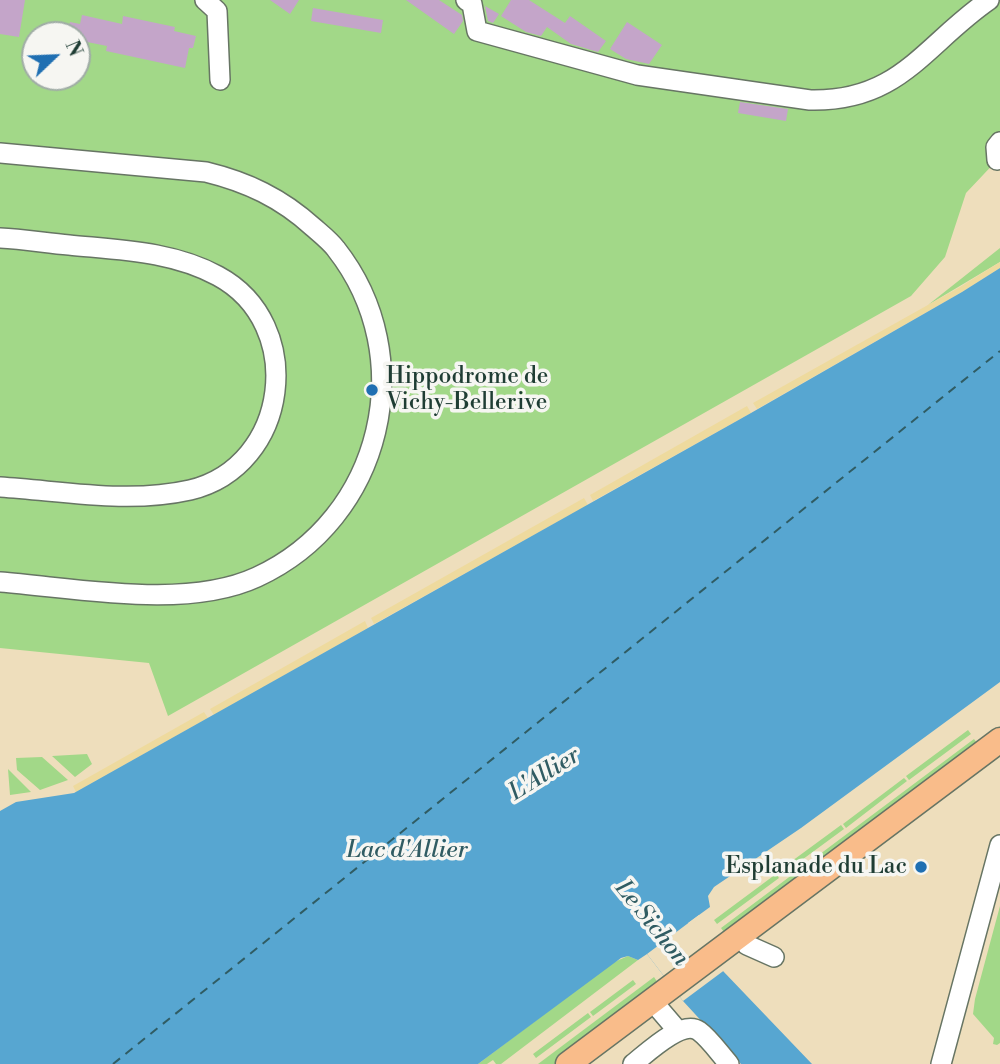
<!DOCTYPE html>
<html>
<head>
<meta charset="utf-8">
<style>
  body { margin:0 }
  #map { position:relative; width:1000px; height:1064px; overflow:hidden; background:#eedebc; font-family:"Libre Bodoni",serif }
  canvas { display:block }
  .north { position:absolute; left:21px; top:21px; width:70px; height:70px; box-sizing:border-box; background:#f6f6f2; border:2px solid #a0aca6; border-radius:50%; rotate:67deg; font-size:19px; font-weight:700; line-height:28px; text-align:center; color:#1f3d34 }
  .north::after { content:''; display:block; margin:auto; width:24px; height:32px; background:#1f6fb2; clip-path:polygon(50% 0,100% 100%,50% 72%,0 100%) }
</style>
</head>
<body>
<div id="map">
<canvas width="1000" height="1064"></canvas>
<div class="north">N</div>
</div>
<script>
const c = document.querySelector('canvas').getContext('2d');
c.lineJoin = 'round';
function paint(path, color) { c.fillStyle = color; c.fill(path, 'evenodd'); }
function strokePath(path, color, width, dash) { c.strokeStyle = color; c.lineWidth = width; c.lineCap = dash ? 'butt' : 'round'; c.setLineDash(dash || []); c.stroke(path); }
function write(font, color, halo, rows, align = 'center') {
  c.font = font + ' "Libre Bodoni",serif'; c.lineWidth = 7; c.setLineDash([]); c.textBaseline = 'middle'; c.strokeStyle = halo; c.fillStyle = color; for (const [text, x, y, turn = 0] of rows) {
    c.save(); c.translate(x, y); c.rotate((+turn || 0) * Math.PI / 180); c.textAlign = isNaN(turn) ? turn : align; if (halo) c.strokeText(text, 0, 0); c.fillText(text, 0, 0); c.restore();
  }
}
const green = new Path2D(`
  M0 0H1000V157L966 193 945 257 911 296 168 716 149 663 0 648ZM35 35H77V77H35Z
  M1000 248V262L928 305Z
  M968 730 971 734 909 780 906 776Z
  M974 739 982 750 729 939 721 928Z
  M87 754 92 764 75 777 52 756Z
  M42 757 68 780 40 790 17 770 16 758Z
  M8 769 31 792 10 795Z
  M904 778 907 781 846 828 843 824Z
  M841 825 844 829 780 876 777 872Z
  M776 874 779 878 717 924 714 920Z
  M1000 906V1043L997 1045 993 1044 994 1038 973 1014 975 999Z
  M628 956 638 960 501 1064H496L493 1060 487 1064H478L612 963Z
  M654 977 662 989 562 1064H538Z
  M633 980 636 984 593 1016 590 1012Z
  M588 1013 591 1017 536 1058 533 1054Z`);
const sand = new Path2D(`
  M1000 262V268L962 292 757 409 753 403 960 287Z
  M747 406 751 413 593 501 590 495Z
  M584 498 588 505 374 624 371 618Z
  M365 621 368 628 214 715 210 709Z
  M204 712 208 718 76 792 73 786Z`);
const water = new Path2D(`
  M1000 268V682L801 828 714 887 708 896 710 907 688 923 723 971 812 1064H741L683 1001 647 954 638 960 628 956 621 958 478 1064H0V811L16 802 74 793 751 413 962 292Z`);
const pier = new Path2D(`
  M699 915 701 917 693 924 726 969 683 1001 647 954Z`);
const ferry = new Path2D(`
  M113 1064 1000 351`);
const building = new Path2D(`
  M0 0H25L19 37 0 34Z
  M270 0H299L290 14Z
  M406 0H439L462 15 463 21 454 34Z
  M511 0H529L565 23 570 16 606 41 598 52 571 44 547 27 541 36 526 32 501 16Z
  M485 6 499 14 493 23 488 21Z
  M313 8 383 20 381 33 311 21Z
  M82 15 122 24 123 16 175 27 174 31 196 36 193 48H189L185 68 106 51 107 46 77 40V35H67L70 22 80 24Z
  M627 22 662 45 649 64 626 59 610 49Z
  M740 102 788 109 786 121 738 113Z`);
const minor = new Path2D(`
  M205 0 217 11 220 80
  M466 0 472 4 477 31 637 75 810 100C900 102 924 45 989 0
  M0 153 206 172C247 182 281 198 313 227 321 234 330 241 336 249 421 357 383 519 257 577 186 610 77 588 0 582
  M997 160 996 147 1000 142
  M0 238C23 239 46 243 69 245 119 250 172 251 218 276 307 324 290 466 190 490 128 504 63 491 0 487
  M747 945 774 957
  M660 1010 678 1031
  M633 1064C647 1053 682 1019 699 1031 710 1039 720 1054 729 1064
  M941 1064 1000 845`);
const major = new Path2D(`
  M568 1064 1000 740`);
const markers = [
  [372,390,7,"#1f6fb2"],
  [921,867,7,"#1f6fb2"]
];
const poiNames = [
  ["Hippodrome de",386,377],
  ["Vichy-Bellerive",386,403],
  ["Esplanade du Lac",907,867,"right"]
];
const waterNames = [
  ["L'Allier",545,775,-32],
  ["Lac d'Allier",407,851],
  ["Le Sichon",651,924,51]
];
paint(green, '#a2d888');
paint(sand, '#eeda9e');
paint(water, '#57a6d1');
paint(pier, '#eedebc');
strokePath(ferry, '#305c63', 2, [9, 7]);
paint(building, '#c4a5c9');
strokePath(minor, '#677564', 22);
strokePath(major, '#677564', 27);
strokePath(minor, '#fff', 19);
strokePath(major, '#f9bc8a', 24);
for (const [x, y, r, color] of markers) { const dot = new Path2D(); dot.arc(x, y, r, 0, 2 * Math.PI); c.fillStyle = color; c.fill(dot); strokePath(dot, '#f6f6f2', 2.5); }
write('23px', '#1f3d34', '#f6f6f2', poiNames, 'left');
write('italic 24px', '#305c63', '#f6f6f2', waterNames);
</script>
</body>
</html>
